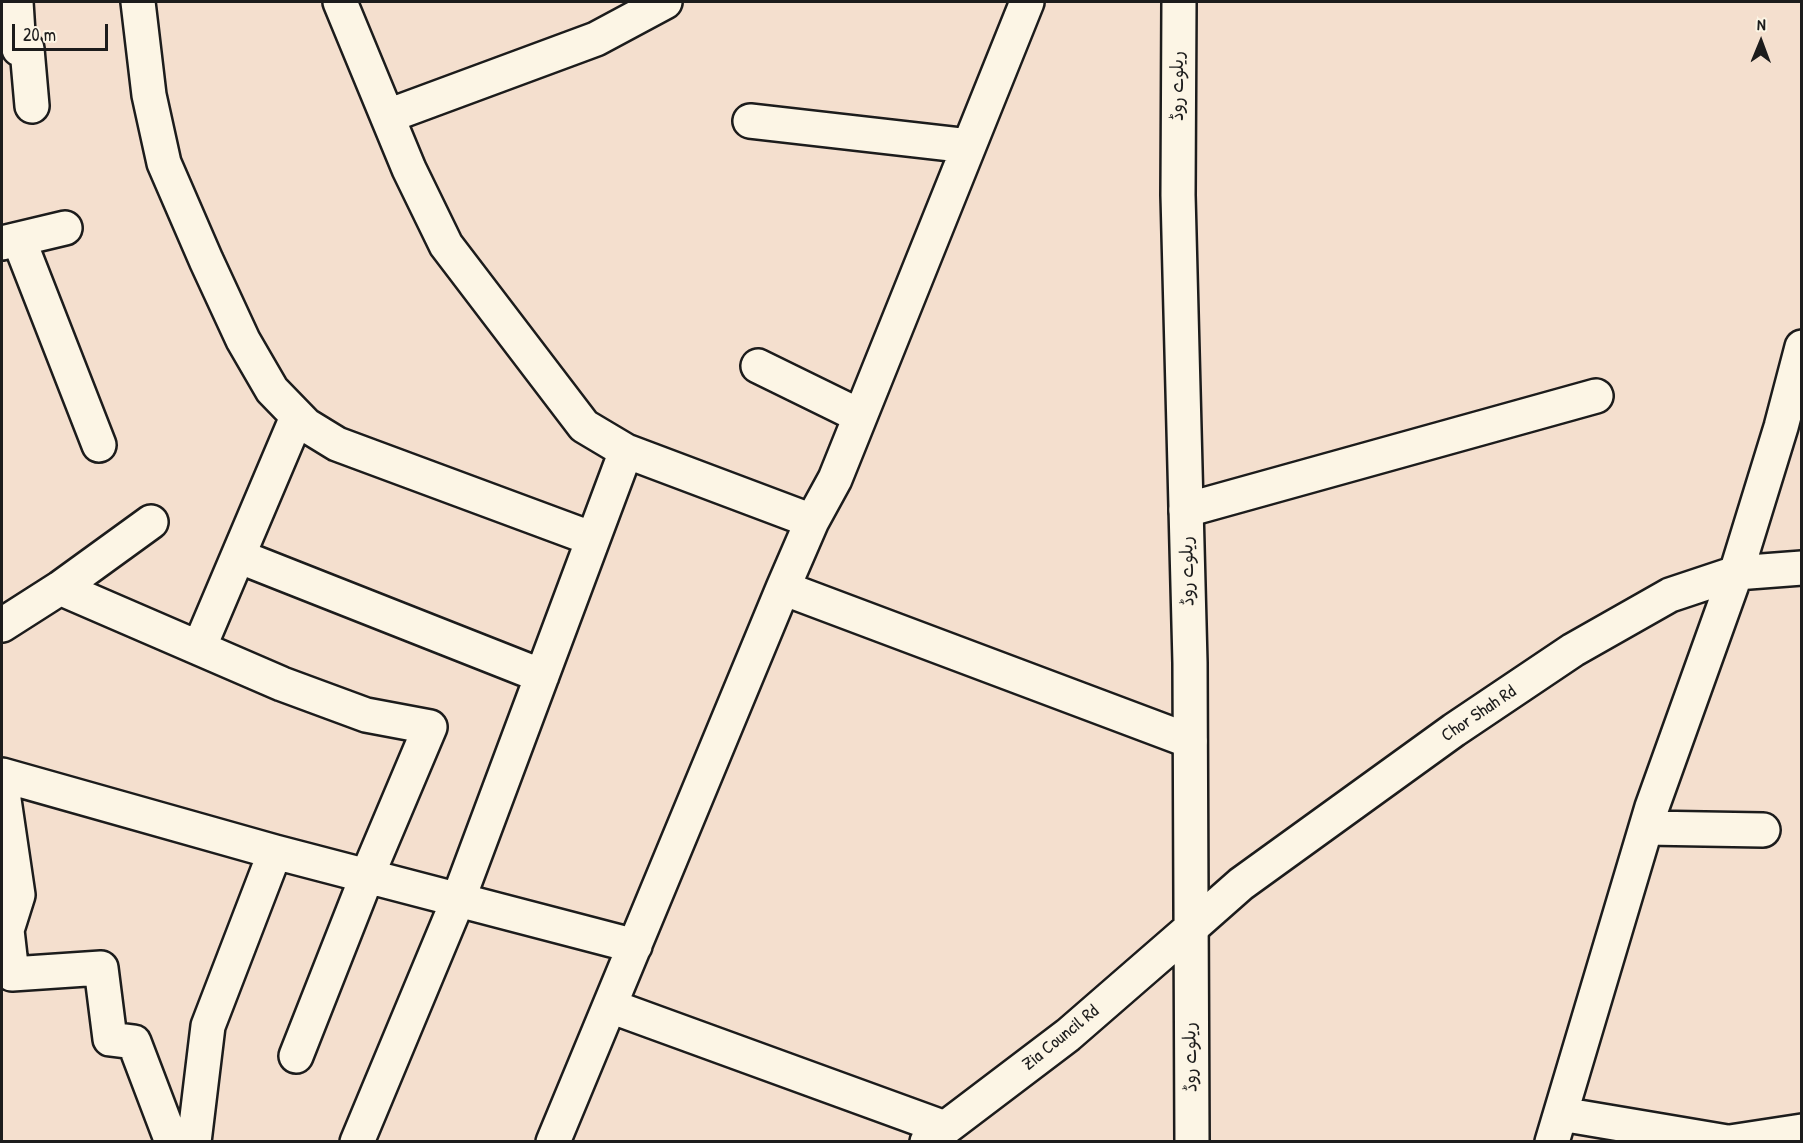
<!DOCTYPE html>
<html>
<head>
<meta charset="utf-8">
<style>
  body { margin:0 }
  #map { position:relative; width:1803px; height:1143px; overflow:hidden; background:#f4dfce; font-family:"Patrick Hand",sans-serif }
  canvas { display:block }
  .frame { position:absolute; inset:0; border:3px solid #1c1c1c; pointer-events:none }
  .north { position:absolute; left:1731px; top:12px; width:60px; height:60px; -webkit-text-stroke:4px #fcf5e5; paint-order:stroke; rotate:1deg; font-size:16px; font-weight:700; line-height:24px; text-align:center; color:#1c1c1c }
  .north::after { content:''; display:block; margin:auto; width:21px; height:27px; background:#1c1c1c; clip-path:polygon(50% 0,100% 100%,50% 72%,0 100%) }
  .scale { position:absolute; left:12px; top:24px; width:96px; height:27px; box-sizing:border-box; border:3px solid #1c1c1c; border-top:0; padding-left:8px; font-size:18px; line-height:21px; white-space:nowrap; color:#1c1c1c; -webkit-text-stroke:4px #fcf5e5; paint-order:stroke }
</style>
</head>
<body>
<div id="map">
<canvas width="1803" height="1143"></canvas>
<div class="frame"></div>
<div class="north">N</div>
<div class="scale">20 m</div>
</div>
<script>
const c = document.querySelector('canvas').getContext('2d');
c.lineJoin = 'round';
function strokePath(path, color, width, dash) { c.strokeStyle = color; c.lineWidth = width; c.lineCap = dash ? 'butt' : 'round'; c.setLineDash(dash || []); c.stroke(path); }
function write(font, color, halo, rows, align = 'center') {
  c.font = font + ' "Patrick Hand","Playpen Sans Arabic",sans-serif'; c.lineWidth = 5; c.setLineDash([]); c.textBaseline = 'middle'; c.strokeStyle = halo; c.fillStyle = color; for (const [text, x, y, turn = 0] of rows) {
    c.save(); c.translate(x, y); c.rotate((+turn || 0) * Math.PI / 180); c.textAlign = isNaN(turn) ? turn : align; if (halo) c.strokeText(text, 0, 0); c.fillText(text, 0, 0); c.restore();
  }
}
const minor = new Path2D(`
  M16 2 19 49H27L32 106
  M138 2 149 95 164 163 206 260 243 340 272 390 306 425 337 444 593 539
  M340 2 409 169 446 245 584 426 626 451 812 521
  M388 116 596 39 665 2
  M750 121 969 146
  M19 240 99 445
  M2 243 65 228
  M758 366 860 416
  M1186 510 1596 396
  M238 556 542 676
  M60 588 282 684 366 715 430 727 367 876 296 1056
  M783 588 1190 741
  M2 625 60 588 151 522
  M199 648 297 417
  M2 775 275 852 635 946
  M2 786 18 895 7 930 12 974 101 968 110 1039 134 1042 172 1142
  M1646 828 1763 830
  M1190 929 1241 884 1454 730 1573 650 1670 595 1736 573 1802 568
  M610 1006 945 1128
  M1561 1114 1727 1142
  M194 1142 208 1026 275 852
  M357 1142 458 900 626 451
  M553 1142 783 588 812 521 835 479 1027 2
  M1552 1142 1652 807 1736 573 1781 427 1802 347
  M1730 1142 1802 1131`);
const major = new Path2D(`
  M1179 2 1178 195 1190 663 1192 1142
  M927 1142 1068 1035 1190 929`);
const streetNames = [
  ["ریلوے روڈ",1178,86,-90],
  ["ریلوے روڈ",1188,571,-91],
  ["Chor Shah Rd",1479,714,-34],
  ["Zia Council Rd",1061,1038,-39],
  ["ریلوے روڈ",1191,1057,-91]
];
strokePath(minor, '#1c1c1c', 38);
strokePath(major, '#1c1c1c', 38);
strokePath(minor, '#fcf5e5', 33);
strokePath(major, '#fcf5e5', 33);
write('18px', '#1c1c1c', '#fcf5e5', streetNames);
</script>
</body>
</html>
